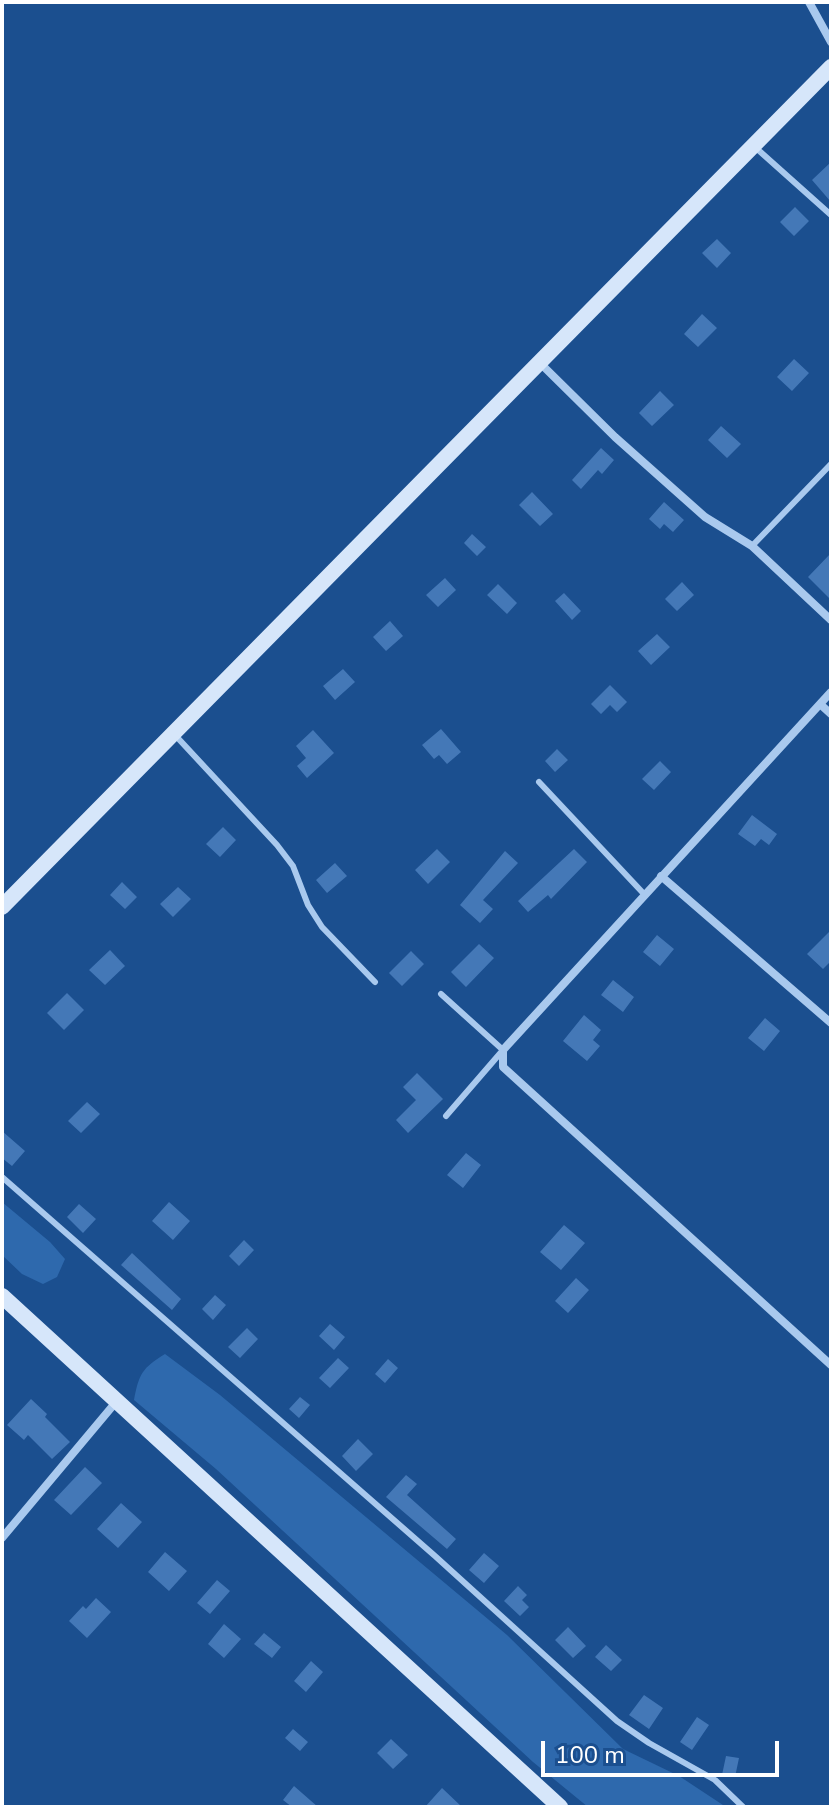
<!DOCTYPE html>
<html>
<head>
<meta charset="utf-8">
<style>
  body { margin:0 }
  #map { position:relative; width:833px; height:1809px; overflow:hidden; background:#1b4f8f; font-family:"Nunito Sans",sans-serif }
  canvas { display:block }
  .frame { position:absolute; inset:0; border:4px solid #fff; pointer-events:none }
  .scale { position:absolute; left:541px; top:1741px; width:238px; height:36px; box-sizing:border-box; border:4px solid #fff; border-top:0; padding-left:10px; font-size:24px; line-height:28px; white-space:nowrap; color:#fff; -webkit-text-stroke:6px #1b4f8f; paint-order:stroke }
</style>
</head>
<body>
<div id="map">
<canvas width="833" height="1809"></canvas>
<div class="frame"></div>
<div class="scale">100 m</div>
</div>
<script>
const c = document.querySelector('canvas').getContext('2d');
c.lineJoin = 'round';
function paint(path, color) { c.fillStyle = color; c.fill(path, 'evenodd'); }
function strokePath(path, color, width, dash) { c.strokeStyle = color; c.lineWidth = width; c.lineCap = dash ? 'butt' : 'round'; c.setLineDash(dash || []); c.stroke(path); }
const green = new Path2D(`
  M2 1202 50 1242 65 1259 57 1277 43 1284 22 1274 2 1255Z
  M165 1354 220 1395 507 1635 623 1749 679 1776 726 1807H588L533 1762 216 1469 134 1400C139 1374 142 1368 165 1354Z`);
const building = new Path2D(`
  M831 162V202L812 180Z
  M795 207 809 221 794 236 780 222Z
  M717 239 731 253 717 268 702 253Z
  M702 314 717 328 698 347 684 334Z
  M794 359 809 373 792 391 777 377Z
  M660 391 674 405 652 426 639 413Z
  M721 426 741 444 727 458 708 440Z
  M601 448 614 460 602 474 598 470 581 489 572 480Z
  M532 492 553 514 540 526 519 505Z
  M664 502 684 520 673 532 664 524 660 529 649 519Z
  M472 534 486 547 477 556 464 543Z
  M831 553V600L808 577Z
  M445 578 456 590 438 607 426 595Z
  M682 582 694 595 677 611 665 599Z
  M498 584 517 603 507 614 487 595Z
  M564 593 581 611 572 620 555 601Z
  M390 621 403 636 386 651 373 637Z
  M657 634 670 647 651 665 638 651Z
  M343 669 355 682 335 700 323 686Z
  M610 685 627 702 617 712 610 705 601 714 591 704Z
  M441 729 461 752 447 764 439 755 434 759 422 745Z
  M313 730 334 753 307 778 297 766 306 758 296 746Z
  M557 749 568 760 555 772 545 761Z
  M660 761 671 772 654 790 642 779Z
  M752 815 777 834 769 845 761 839 755 846 738 834Z
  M223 827 236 840 220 857 206 844Z
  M437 849 450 862 428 884 415 870Z
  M574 849 587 862 551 899 548 895 528 912 518 901Z
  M505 851 518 863 483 900 493 909 480 923 460 905Z
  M335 863 347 876 327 893 316 880Z
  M122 882 137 897 125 909 110 895Z
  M178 887 191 899 173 917 160 904Z
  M831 930V961L823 969 807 954Z
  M657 935 674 949 660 966 643 952Z
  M479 944 494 958 466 987 451 972Z
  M110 950 125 966 105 985 89 970Z
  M411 951 424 964 402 986 389 973Z
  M613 980 634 997 623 1012 601 995Z
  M67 993 84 1010 64 1030 47 1013Z
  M584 1015 601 1030 593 1040 600 1046 587 1061 563 1041Z
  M765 1018 780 1031 764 1051 748 1038Z
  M417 1073 443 1099 408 1133 396 1120 416 1100 403 1087Z
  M87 1102 100 1114 81 1133 68 1121Z
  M2 1131 25 1151 12 1166 2 1158Z
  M466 1153 481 1165 463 1188 447 1175Z
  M169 1202 190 1221 173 1240 152 1221Z
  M79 1204 96 1219 83 1233 67 1217Z
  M564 1225 585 1243 561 1270 540 1252Z
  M244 1240 254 1250 239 1266 229 1256Z
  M132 1253 181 1299 172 1310 121 1265Z
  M576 1278 589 1290 568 1313 555 1301Z
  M215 1295 226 1305 213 1320 202 1309Z
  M330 1324 345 1337 334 1350 319 1336Z
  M247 1328 258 1339 240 1358 228 1347Z
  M338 1358 349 1368 330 1388 319 1378Z
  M388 1359 398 1368 385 1383 375 1374Z
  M300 1397 310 1405 299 1418 289 1409Z
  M31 1399 47 1414 45 1417 70 1442 52 1459 28 1435 24 1440 7 1425Z
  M358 1439 373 1454 356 1471 342 1456Z
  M85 1467 102 1483 71 1515 54 1500Z
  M406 1475 417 1484 407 1495 456 1539 447 1549 386 1497Z
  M121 1503 142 1522 118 1548 97 1529Z
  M165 1552 187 1571 169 1591 148 1572Z
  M484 1553 499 1566 484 1583 469 1570Z
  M217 1580 230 1591 210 1614 197 1603Z
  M518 1586 527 1595 522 1600 529 1607 520 1616 504 1601Z
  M96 1598 111 1612 87 1638 69 1621 83 1606 86 1609Z
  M224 1624 241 1639 224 1658 208 1644Z
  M568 1627 586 1646 573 1658 555 1640Z
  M264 1633 281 1647 272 1658 254 1644Z
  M606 1645 622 1660 611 1671 595 1657Z
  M311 1661 323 1672 306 1692 294 1681Z
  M644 1695 663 1708 649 1729 629 1715Z
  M697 1717 709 1725 692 1750 680 1742Z
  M293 1729 308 1742 300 1751 285 1738Z
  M391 1739 408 1755 393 1769 377 1753Z
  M726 1756 739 1758 735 1777 722 1775Z
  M294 1786 318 1807H292L283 1800Z
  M442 1788 462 1807H425Z`);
const lane = new Path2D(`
  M756 148 831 215
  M752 546 831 464
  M175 735 277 845 293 866 308 905 322 927 375 982
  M539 782 644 894
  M441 994 503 1050 446 1116
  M2 1177 435 1556 617 1721 649 1743 715 1780 743 1807`);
const street = new Path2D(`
  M809 2 831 42
  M540 363 615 437 705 517 752 546 831 620
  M831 692 503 1050V1067L831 1365
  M820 704 831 714
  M661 876 831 1023
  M2 1538 116 1402`);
const secondary = new Path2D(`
  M2 907 831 67
  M2 1296 560 1807`);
paint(green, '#2e69ad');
paint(building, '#4478b7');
strokePath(lane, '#a9c9ee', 6);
strokePath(street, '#a9c9ee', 8);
strokePath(secondary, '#d6e6fa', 16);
</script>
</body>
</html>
